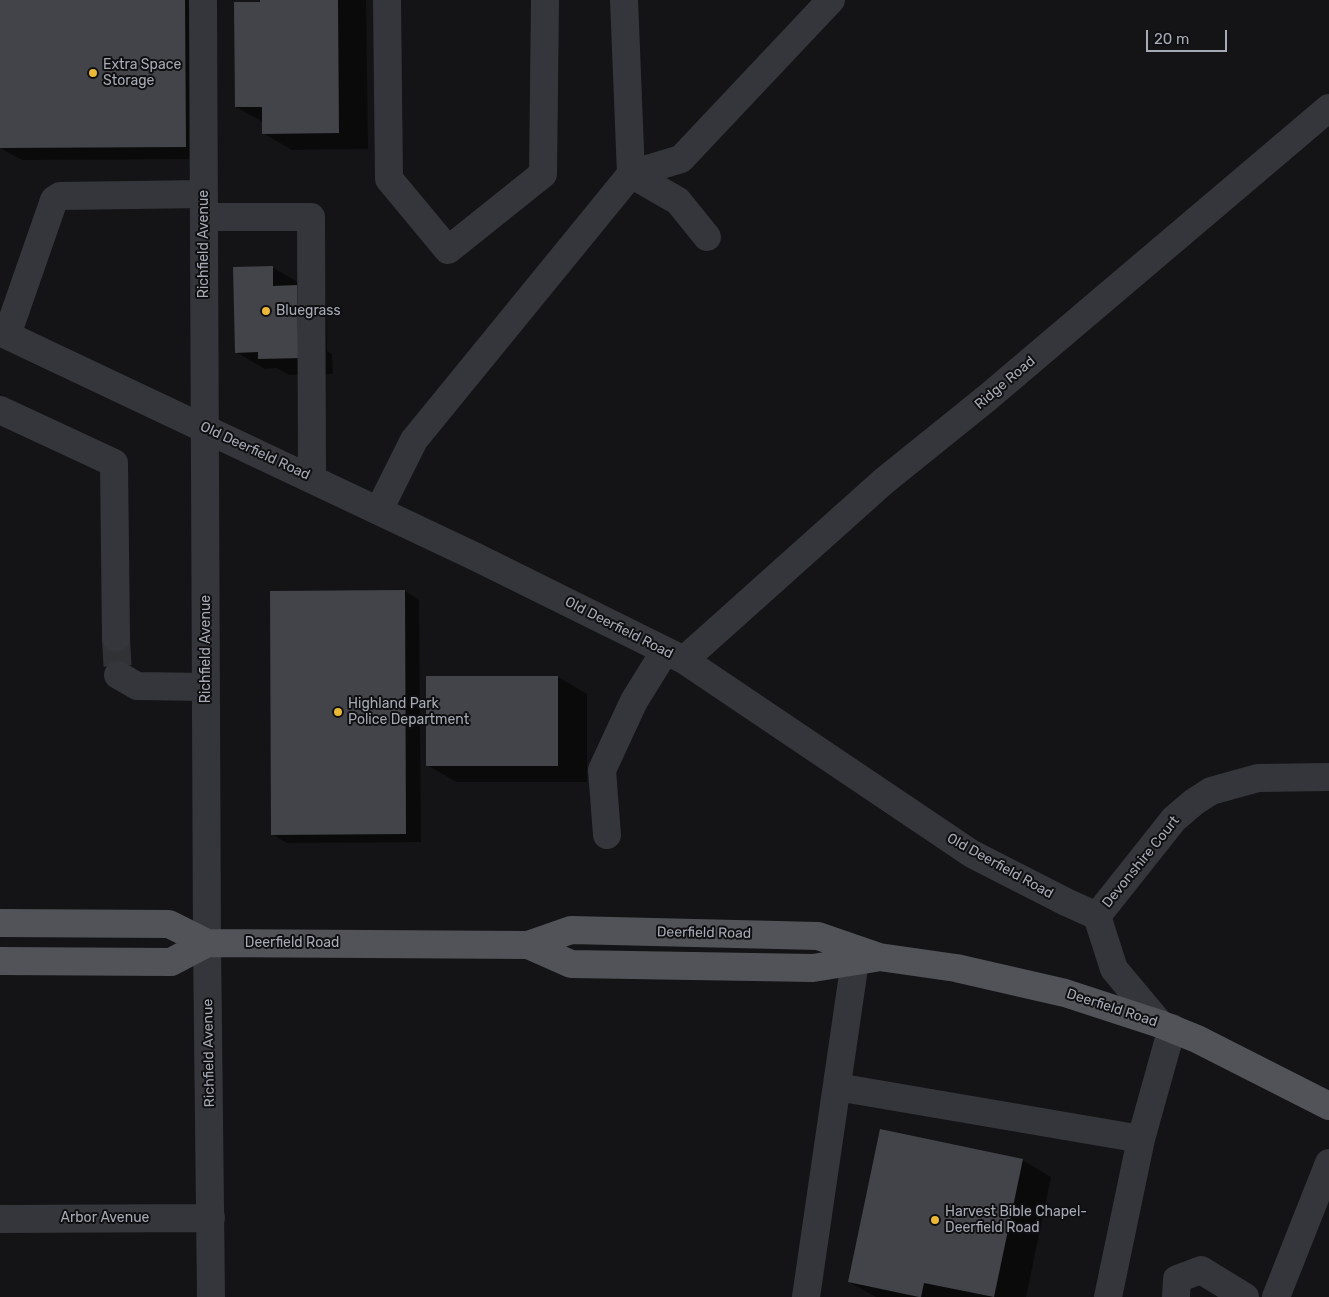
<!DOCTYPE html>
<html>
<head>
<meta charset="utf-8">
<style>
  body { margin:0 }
  #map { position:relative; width:1329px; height:1297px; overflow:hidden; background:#141416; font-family:Rubik,sans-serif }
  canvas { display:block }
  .scale { position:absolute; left:1146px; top:30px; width:81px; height:22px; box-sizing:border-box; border:2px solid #a6aab5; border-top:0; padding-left:6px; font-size:15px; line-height:18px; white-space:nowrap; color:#a6aab5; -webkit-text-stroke:4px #0f0f11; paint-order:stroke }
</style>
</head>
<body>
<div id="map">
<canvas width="1329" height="1297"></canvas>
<div class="scale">20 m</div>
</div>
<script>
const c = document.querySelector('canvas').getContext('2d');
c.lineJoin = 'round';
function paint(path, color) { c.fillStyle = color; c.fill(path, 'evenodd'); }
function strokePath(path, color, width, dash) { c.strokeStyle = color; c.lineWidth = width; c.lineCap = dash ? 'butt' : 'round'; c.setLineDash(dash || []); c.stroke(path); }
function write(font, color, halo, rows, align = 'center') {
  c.font = font + ' Rubik,sans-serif'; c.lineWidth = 4; c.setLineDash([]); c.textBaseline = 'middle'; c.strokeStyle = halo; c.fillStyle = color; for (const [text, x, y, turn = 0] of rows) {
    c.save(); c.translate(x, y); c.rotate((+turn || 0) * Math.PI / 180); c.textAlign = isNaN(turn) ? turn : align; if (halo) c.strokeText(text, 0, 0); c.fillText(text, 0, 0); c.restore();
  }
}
const shadow = new Path2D(`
  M0 0H207L208 159 22 160 0 148Z
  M261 0H366L368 149 292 150 263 133V122L236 107Z
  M272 267 301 284V289L326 303 327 351 332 354 333 374 289 375 277 368 265 369 236 352Z
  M405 591 419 600 421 842 287 843 272 834Z
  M558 677 587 694V782H456L427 765Z
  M1022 1160 1051 1177 1026 1297H876L849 1282Z`);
const building = new Path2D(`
  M0 0H185L186 147 0 148Z
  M260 0H338L339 133 262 134V107H235L234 2H260Z
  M273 266V286L297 285 298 336 304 358 258 359V352L235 353 233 267Z
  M405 590 406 834 271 835 270 591Z
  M426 676H558V766H426Z
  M880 1129 1023 1159 994 1297 924 1283 921 1297H919L848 1282Z`);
const minorTunnel = new Path2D(`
  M116 638 118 675`);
const minor = new Path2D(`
  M203 0 207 943 211 1297
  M387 0 389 179 448 250 543 174 545 0
  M631 174 681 159 831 0
  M631 174 678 201 707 237
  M205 217H311L312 478
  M0 332 476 557 684 660 972 854 1066 902 1097 916 1114 969 1160 1024
  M7 335 54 200 60 196 204 194
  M0 410 114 463 116 638
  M379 510 414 440 631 174 624 0
  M684 660 884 481 987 398 1329 108
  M118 675 137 686 206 687
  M607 835 602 770 634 701 665 651
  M1097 916 1174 819 1194 802 1211 791 1258 778 1329 777
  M837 1087 1141 1139
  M0 1219 211 1218
  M806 1297 855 961
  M1108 1297 1141 1139 1172 1028
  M1176 1297 1177 1279 1201 1270 1245 1297
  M1276 1297 1329 1163`);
const major = new Path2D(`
  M0 923 169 924 207 943 528 945 571 930 818 936 879 957 956 968 1065 993 1160 1024 1197 1039 1329 1106
  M528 945 571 964 813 968 875 958
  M0 961 171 962 207 943`);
const markers = [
  [93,73,5,"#eab938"],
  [266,311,5,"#eab938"],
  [338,712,5,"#eab938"],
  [935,1220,5,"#eab938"]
];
const poiNames = [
  ["Extra Space",103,65],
  ["Storage",103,81],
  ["Bluegrass",276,311],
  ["Highland Park",348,704],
  ["Police Department",348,720],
  ["Harvest Bible Chapel-",945,1212],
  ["Deerfield Road",945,1228]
];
const streetNames = [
  ["Richfield Avenue",204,244,-90],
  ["Ridge Road",1005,383,-40],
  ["Old Deerfield Road",255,451,25],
  ["Old Deerfield Road",619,628,27],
  ["Richfield Avenue",206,649,-90],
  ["Devonshire Court",1141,862,-51],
  ["Old Deerfield Road",1000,866,29],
  ["Deerfield Road",704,933,1],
  ["Deerfield Road",292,943],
  ["Deerfield Road",1112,1008,18],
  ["Richfield Avenue",209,1053,-91],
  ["Arbor Avenue",105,1218]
];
paint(shadow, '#0007');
paint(building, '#434449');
strokePath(minorTunnel, '#313236', 28, [28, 14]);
strokePath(minor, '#35363b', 28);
strokePath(major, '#515359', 28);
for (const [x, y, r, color] of markers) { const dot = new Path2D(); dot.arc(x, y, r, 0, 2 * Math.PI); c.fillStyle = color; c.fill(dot); strokePath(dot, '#0f0f11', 2); }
write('14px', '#a6aab5', '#0f0f11', poiNames, 'left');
write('14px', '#a6aab5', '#0f0f11', streetNames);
</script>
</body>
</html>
